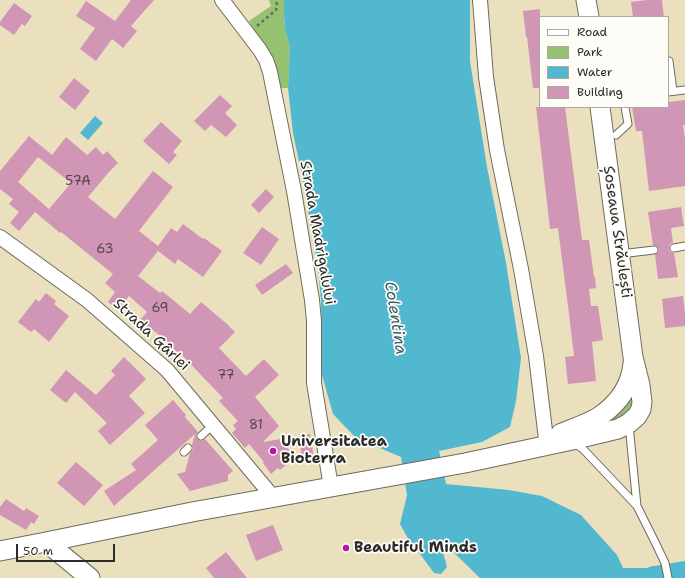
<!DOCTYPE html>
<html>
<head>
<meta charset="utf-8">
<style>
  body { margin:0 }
  #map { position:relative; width:685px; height:578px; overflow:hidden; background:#ebe0be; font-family:"Shantell Sans",sans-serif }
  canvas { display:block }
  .legend { position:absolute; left:539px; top:16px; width:130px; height:92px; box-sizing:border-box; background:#fdfcf7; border:1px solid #a9a8a5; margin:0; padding:5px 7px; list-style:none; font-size:12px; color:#2b2b2b }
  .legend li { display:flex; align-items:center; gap:8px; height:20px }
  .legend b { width:20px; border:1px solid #a9a8a5 }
  .scale { position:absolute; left:16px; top:544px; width:99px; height:18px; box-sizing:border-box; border:2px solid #2b2b2b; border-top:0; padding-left:5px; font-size:12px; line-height:14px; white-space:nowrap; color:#2b2b2b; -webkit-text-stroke:3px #fdfcf7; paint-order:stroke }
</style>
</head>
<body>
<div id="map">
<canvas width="685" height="578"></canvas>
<ul class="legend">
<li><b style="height:5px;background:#fff"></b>Road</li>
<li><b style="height:11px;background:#94c271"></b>Park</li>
<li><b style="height:11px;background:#51b8d0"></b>Water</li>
<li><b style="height:11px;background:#d195b6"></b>Building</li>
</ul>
<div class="scale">50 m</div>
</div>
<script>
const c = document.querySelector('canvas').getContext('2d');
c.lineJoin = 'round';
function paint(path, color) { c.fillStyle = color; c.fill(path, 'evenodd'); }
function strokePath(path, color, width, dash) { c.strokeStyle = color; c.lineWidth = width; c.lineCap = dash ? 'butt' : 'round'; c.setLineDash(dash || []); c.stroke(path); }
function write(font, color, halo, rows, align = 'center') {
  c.font = font + ' "Shantell Sans",sans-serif'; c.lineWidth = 3.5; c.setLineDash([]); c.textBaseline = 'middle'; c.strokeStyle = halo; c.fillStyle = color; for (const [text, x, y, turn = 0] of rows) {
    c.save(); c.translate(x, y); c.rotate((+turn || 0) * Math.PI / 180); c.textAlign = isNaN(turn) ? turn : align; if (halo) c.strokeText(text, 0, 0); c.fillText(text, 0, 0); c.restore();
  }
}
const green = new Path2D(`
  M269 0H284V16L285 29 290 48 288 88H278L264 47 249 21 271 6Z
  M632 390 634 405 628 414 598 429Z`);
const water = new Path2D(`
  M284 0H470V61L487 167 506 263 521 358 516 401 510 427 482 442 439 451 446 484 509 490 542 496 581 515 617 555 623 568H651L652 578H480L448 547 444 548 443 552 447 567 441 574 434 573 420 554 412 546 400 524 407 495 401 457 356 438 333 414 322 375 321 300 318 268 302 176 293 133 288 88 290 48 285 29 284 16Z
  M95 116 103 123 88 140 80 133Z`);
const river = new Path2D(`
  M654 578 685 573`);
const building = new Path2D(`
  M131 0H154L131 26 137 31 123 48 112 39 96 61 80 49 95 28 76 16 86 1 115 21Z
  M647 0H662L664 17H633L631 2Z
  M14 3 32 16 25 26 22 24 14 35 0 25V22Z
  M540 9V88H533L527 37H526L523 11Z
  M74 78 90 91 75 110 59 97Z
  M220 95 232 106 225 113 237 125 226 137 211 125 205 131 194 121Z
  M685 100V125H683L685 139V186L649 191 642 131H636L632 107H668V102Z
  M536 107H565L582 240H589L594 277H595L596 288 589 289 591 306H598L603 340 592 342 596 381 568 384 565 357 574 356 568 306 558 228 550 229Z
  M161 122 182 141 173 152 177 155 169 164 143 141Z
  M29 136 52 155 66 137 87 155 96 147 103 155 107 151 118 163 109 172 88 197 115 219 153 171 173 187 139 231 158 246 171 228 177 232 183 224 203 239 204 238 222 251 203 277 178 259 175 264 158 251 138 276 160 293 162 291 190 314 201 302 227 324 235 332 219 348 246 376 264 359 279 375 255 397 279 426 263 442 280 439 295 457 280 470 278 468 271 474 263 463 264 462 249 444 245 448 232 433 236 429 233 425 238 421 219 401 223 398 178 351 177 352 167 343 168 342 140 320 147 312 129 296 118 310 108 302 115 292 105 283 113 274 61 232 60 233 35 212 19 231 10 223 19 212 9 204 13 199 0 189V171ZM38 157 71 183 49 209 18 182Z
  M266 189 274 197 259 213 251 205Z
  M681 207 684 226 671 228 673 243 670 244 669 248 670 252 674 253 678 277 658 279 655 255 658 252 659 249 656 246 653 245 648 212Z
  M262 227 279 239 261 265 243 253Z
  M286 264 293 273 262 295 255 285Z
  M46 293 56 301 54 304 69 316 49 342 34 329 31 332 18 322 36 299 39 302Z
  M683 296 685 313V326L665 328 662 299Z
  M124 357 146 379 129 396 145 413 110 445 98 431 107 423 75 392 66 403 50 390 66 370 96 395 115 375 111 371Z
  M173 400 186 415 185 417 198 432 196 435 197 439 202 441 205 439 233 471 228 475V481L190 491 177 474 185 472 190 453 193 450 192 445 195 434 114 506 104 491 136 470 131 464 158 440 145 425Z
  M310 434 314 458 302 459 299 436Z
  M76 462 103 485 84 506 57 483Z
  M6 499 24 511 26 508 39 516 34 524 31 522 26 530 0 515V507Z
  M273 525 283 550 256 561 246 535Z
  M226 552 247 578H214L206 568Z`);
const path = new Path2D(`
  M257 26 276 10 277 4 275 0`);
const lane = new Path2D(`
  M669 61 673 91
  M668 92 685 90
  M616 135 628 124 625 107
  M674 248 685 246
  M620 254 654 250
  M629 425 637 506
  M201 436 213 425
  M574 443 583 449 637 506 656 544 665 563 668 578
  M184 452 188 448`);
const street = new Path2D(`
  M222 0 260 50 266 60 270 72 294 191 312 300 314 321V383L331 487
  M480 0 486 77 497 150 521 269 536 356 546 439
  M0 237 87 300 167 370 273 497`);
const secondary = new Path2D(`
  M586 0 589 17
  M560 434C571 429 590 423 600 416 619 403 631 386 633 363
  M46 542 90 578
  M0 551 46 542 192 512 465 463 572 440 618 429 629 423 637 416 641 409 642 402 640 385 633 357 600 107`);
const markers = [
  [273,451,4,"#b5179e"],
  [346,548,4,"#b5179e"]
];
const numberNames = [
  ["57A",78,182],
  ["63",105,250],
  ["69",160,309],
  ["77",226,376],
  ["81",256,426]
];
const streetNames = [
  ["Șoseaua Străulești",617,232,82],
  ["Strada Madrigalului",317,233,80],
  ["Strada Gârlei",151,335,43]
];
const poiNames = [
  ["Universitatea",281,442],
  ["Bioterra",281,459],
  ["Beautiful Minds",354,548]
];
const waterNames = [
  ["Colentina",395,318,81]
];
paint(green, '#94c271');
paint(water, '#51b8d0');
strokePath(river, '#51b8d0', 24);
paint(building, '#d195b6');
strokePath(lane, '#6e6a5e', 9);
strokePath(street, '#6e6a5e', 16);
strokePath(secondary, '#6e6a5e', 21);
strokePath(path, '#6e6a5e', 2.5, [3, 3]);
strokePath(lane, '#fff', 7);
strokePath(street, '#fff', 14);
strokePath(secondary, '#fff', 19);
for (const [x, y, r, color] of markers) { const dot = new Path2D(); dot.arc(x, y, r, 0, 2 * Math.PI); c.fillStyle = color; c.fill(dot); strokePath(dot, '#fdfcf7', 1.5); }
write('13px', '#54464e', null, numberNames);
write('15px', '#2b2b2b', '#fdfcf7', streetNames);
write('bold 15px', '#2b2b2b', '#fdfcf7', poiNames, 'left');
write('italic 16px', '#385c65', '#fdfcf7', waterNames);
</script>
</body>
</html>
